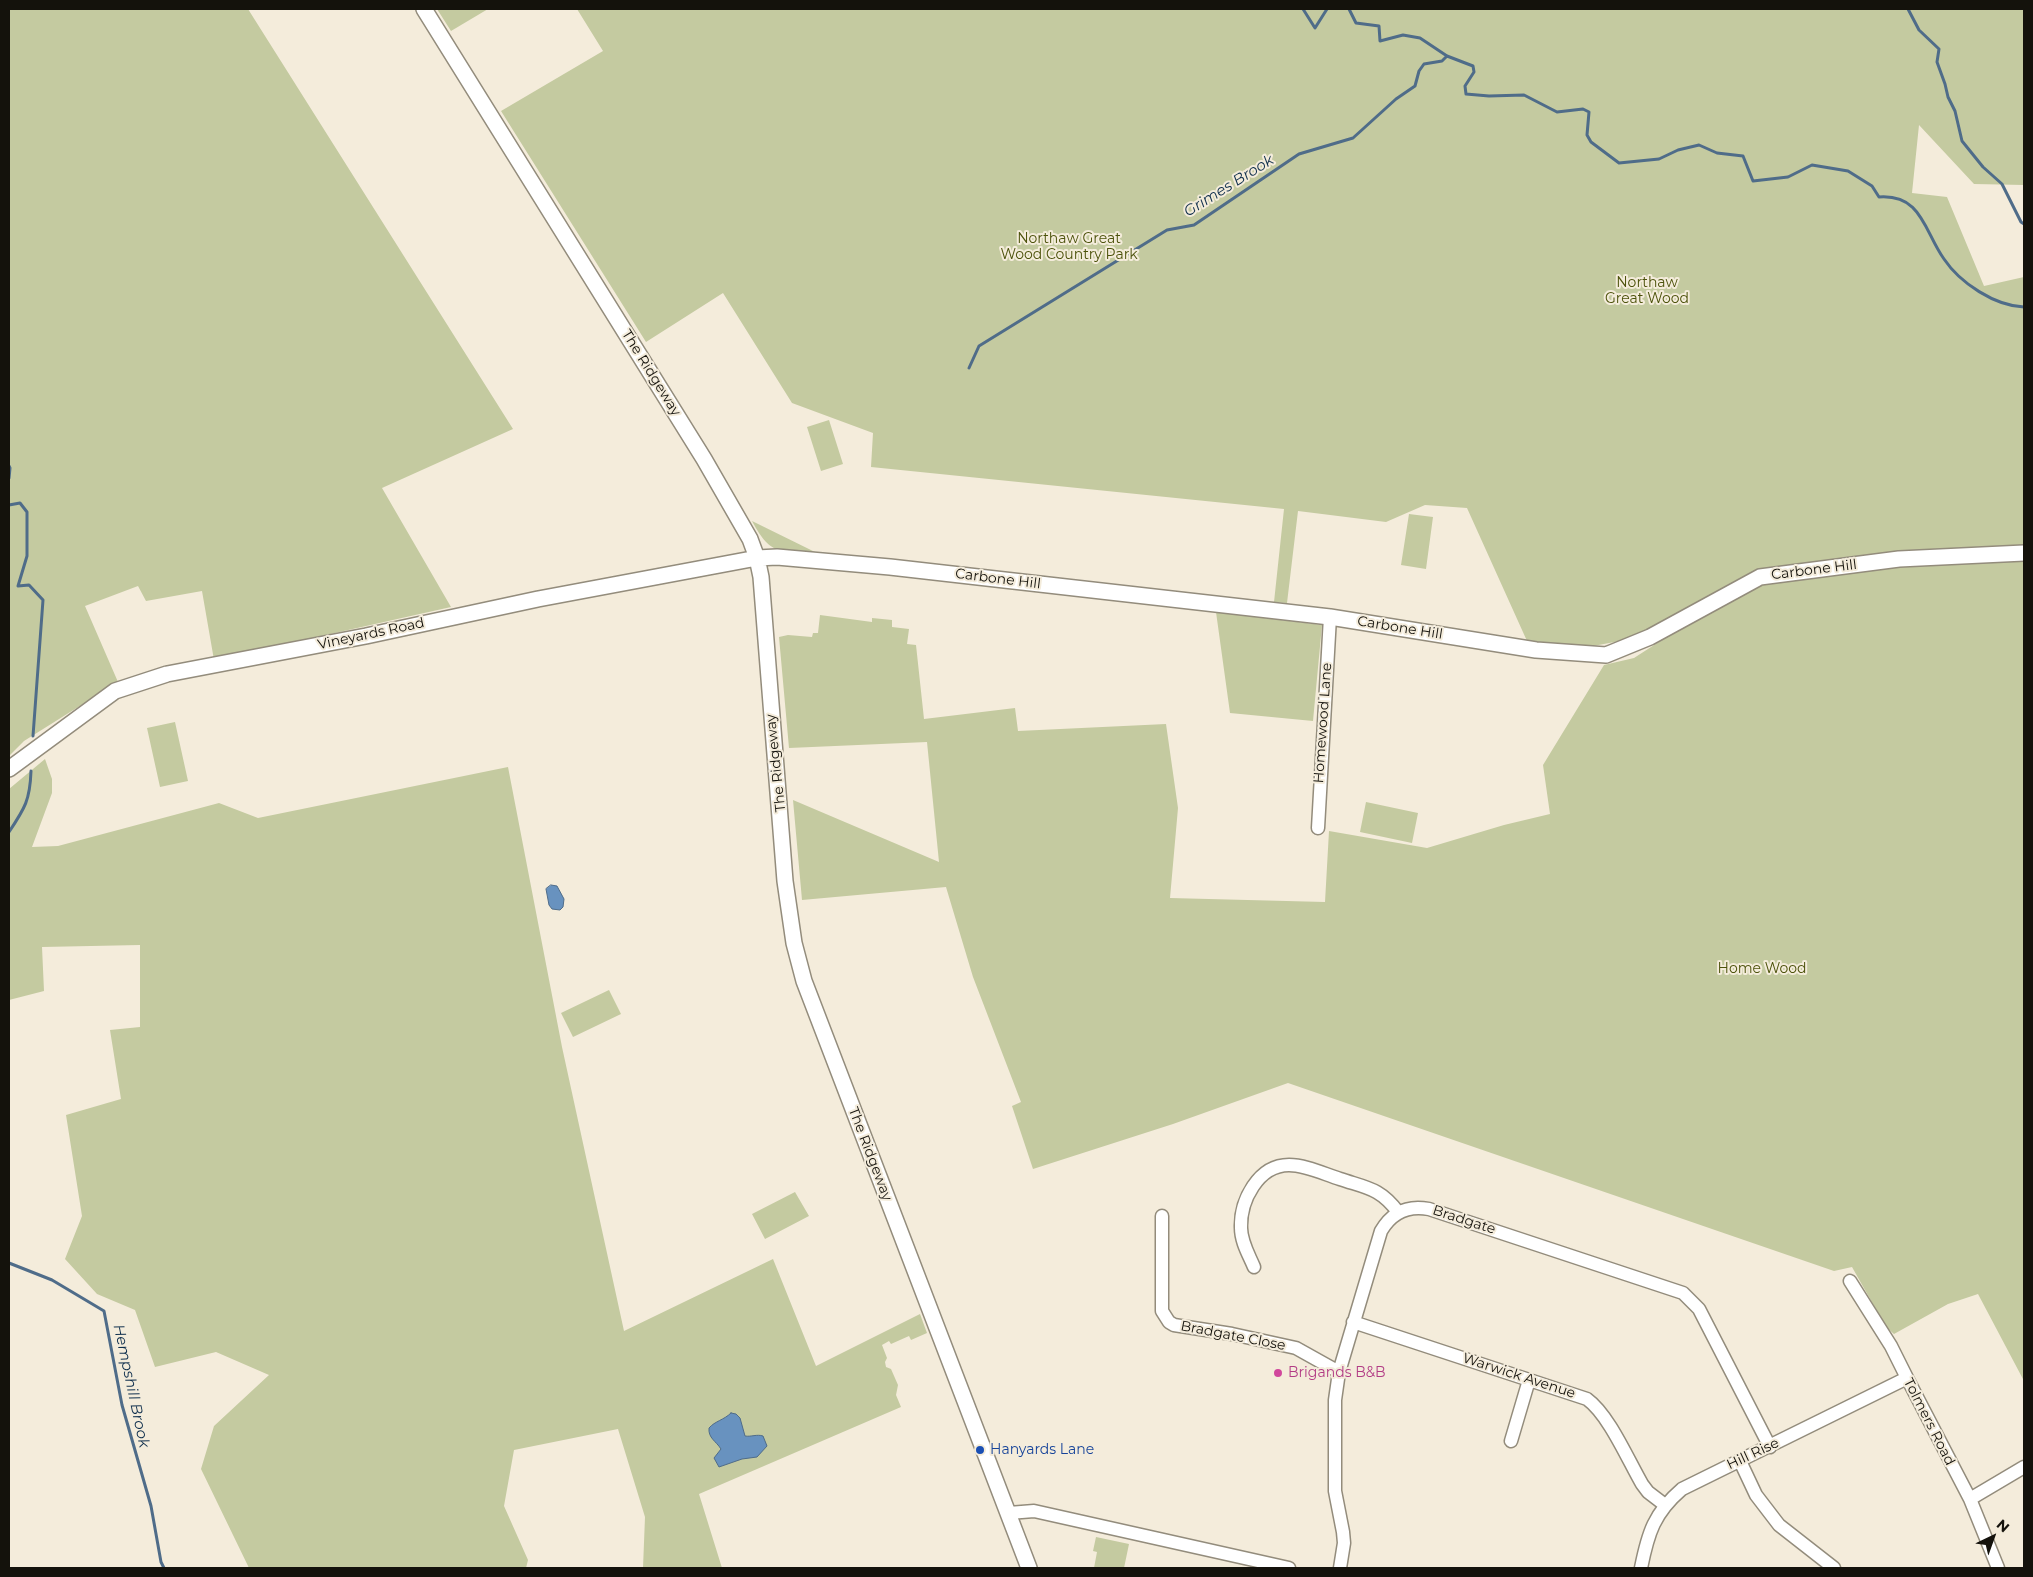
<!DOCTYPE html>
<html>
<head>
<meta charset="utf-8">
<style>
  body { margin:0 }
  #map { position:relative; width:2033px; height:1577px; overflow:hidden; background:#f4ecdb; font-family:Montserrat,sans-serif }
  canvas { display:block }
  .frame { position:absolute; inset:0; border:10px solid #14120c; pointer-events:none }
  .north { position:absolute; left:1968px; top:1512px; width:50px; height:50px; -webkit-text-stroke:4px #f4ecdb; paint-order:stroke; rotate:42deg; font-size:14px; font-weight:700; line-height:20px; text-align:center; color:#14120c }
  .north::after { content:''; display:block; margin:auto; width:18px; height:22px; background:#14120c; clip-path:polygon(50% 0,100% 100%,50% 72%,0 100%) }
</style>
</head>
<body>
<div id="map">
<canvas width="2033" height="1577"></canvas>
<div class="frame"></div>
<div class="north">N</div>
</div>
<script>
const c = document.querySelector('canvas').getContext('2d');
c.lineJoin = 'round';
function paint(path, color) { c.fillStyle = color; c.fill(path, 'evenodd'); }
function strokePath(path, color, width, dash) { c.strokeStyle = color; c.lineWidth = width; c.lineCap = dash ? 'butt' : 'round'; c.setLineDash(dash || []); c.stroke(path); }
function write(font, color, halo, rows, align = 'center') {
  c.font = font + ' Montserrat,sans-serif'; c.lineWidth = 4; c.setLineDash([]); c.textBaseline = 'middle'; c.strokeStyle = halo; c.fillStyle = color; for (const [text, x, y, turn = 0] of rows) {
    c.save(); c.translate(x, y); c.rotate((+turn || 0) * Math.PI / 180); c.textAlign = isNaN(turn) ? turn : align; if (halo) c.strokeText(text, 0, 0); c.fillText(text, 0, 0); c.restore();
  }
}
const green = new Path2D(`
  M9 9H248L513 429 382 488 451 607 214 660 202 591 146 601 138 586 85 606 118 682 24 741 9 756Z
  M437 9H488L451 31Z
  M577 9H2024V185L1974 184 1919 125 1912 193 1947 197 1984 286 2024 277V1381L1978 1294 1948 1304 1894 1334 1886 1327 1852 1267 1834 1271 1288 1083 1173 1124 1033 1169 1012 1106 1021 1102 973 977 946 887 802 900 793 800 939 862 927 742 789 748 779 637 788 635 812 637 813 633H818L820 615 872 622V618L892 620V627L909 629 907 644 916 645 924 719 1015 708 1018 731 1166 724 1178 808 1170 898 1325 902 1329 831 1427 848 1504 825 1550 814 1543 765 1604 665 1634 658 1755 580 1625 640 1588 647 1527 641 1467 508 1425 505 1386 522 1298 511 1287 603 1274 602 1284 509 871 467 873 433 792 403 723 293 646 342 501 111 603 51Z
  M829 420 843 464 821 471 807 427Z
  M1409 514 1433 517 1426 569 1401 565Z
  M752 521 817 553C780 550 772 558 752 521Z
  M1216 612 1322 625 1313 721 1230 713Z
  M175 722 188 781 160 787 147 728Z
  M45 759 52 779V793L32 847 58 846 219 803 258 818 508 767 562 1047 624 1331 773 1259 816 1366 920 1314 927 1333 911 1340 909 1336 891 1344 889 1341 882 1345 887 1358 885 1362 886 1367 891 1369 898 1385 896 1395 901 1407 699 1494 722 1568H643L645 1517 618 1429 514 1450 504 1506 528 1560 526 1568H249L201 1469 214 1426 269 1375 216 1352 155 1367 135 1310 97 1294 65 1259 82 1216 66 1115 121 1099 110 1030 140 1027V945L42 947 44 991 9 1000V789Z
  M1366 802 1418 813 1412 843 1360 832Z
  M609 990 621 1014 573 1037 561 1013Z
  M795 1192 809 1216 765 1239 752 1214Z
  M1096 1537 1129 1544 1124 1568H1094L1097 1552 1093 1551Z`);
const water = new Path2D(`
  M551 885 557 886 564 899 563 907 560 910 552 909 549 905 546 889Z
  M731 1413 736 1414 740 1418 745 1436C751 1437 757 1434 763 1436L767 1446 757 1457 742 1459 719 1467 714 1458 721 1449C716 1441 708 1438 709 1428 715 1421 724 1420 731 1413Z`);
const stream = new Path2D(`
  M1303 9 1315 28 1327 9
  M1349 9 1356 23 1379 26 1380 41 1403 35 1420 38 1447 56 1473 66 1474 72 1465 86 1466 94 1489 96 1524 95 1557 112 1583 109 1589 112 1587 135 1591 142 1619 163 1659 159 1678 150 1699 145 1717 153 1743 156 1753 181 1788 177 1812 165 1848 171 1872 186 1879 197C1922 194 1924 231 1944 259 1960 283 1995 306 2024 307
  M1908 9 1919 30 1939 49 1937 62 1945 84 1948 97 1955 111 1962 141 1983 167 2002 184 2021 222 2024 224
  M969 368 979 346 1167 230 1194 225 1299 154 1353 138 1396 99 1415 86 1419 71 1424 64 1442 61 1447 56
  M9 466 10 468 9 478
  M9 505 20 503 27 512V556L18 586 29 585 43 600 33 736
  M9 832C25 808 30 800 31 771
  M9 1263 52 1280 104 1311 122 1405 151 1506 161 1562 164 1568`);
const minor = new Path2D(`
  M1318 828 1330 617
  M1162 1216V1311L1169 1322 1174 1325 1232 1334 1296 1348 1339 1372
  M1254 1267C1249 1255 1241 1242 1241 1228 1240 1201 1258 1165 1289 1165 1306 1165 1324 1174 1340 1179 1367 1188 1380 1188 1398 1212
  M1850 1281 1891 1346 1907 1378 1970 1499 1998 1568
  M1353 1322 1587 1399C1609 1415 1628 1460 1642 1484L1648 1492 1665 1505
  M1511 1441 1529 1380
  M1740 1461 1756 1495 1779 1525 1834 1568
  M1970 1499 2024 1467
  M1009 1513 1034 1511 1289 1568
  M1340 1568 1344 1543 1343 1532 1335 1491V1400L1339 1372 1381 1231C1392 1212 1408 1205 1429 1209L1683 1293 1699 1309 1770 1447
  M1641 1568C1648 1533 1654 1513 1682 1489L1907 1378`);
const tertiary = new Path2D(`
  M424 9 704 459 750 539 757 558 761 577 785 881 794 943 804 981 1029 1568
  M9 769 115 691 167 674 366 636 538 599 757 558 777 557 890 567 1330 617 1536 650 1606 655 1650 637 1760 577 1899 559 2024 553`);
const markers = [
  [1278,1373,5,"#d1479c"],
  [980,1450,5,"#1a4fb4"]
];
const parkNames = [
  ["Northaw Great",1069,239],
  ["Wood Country Park",1069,255],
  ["Northaw",1647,283],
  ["Great Wood",1647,299],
  ["Home Wood",1762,969]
];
const streetNames = [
  ["The Ridgeway",651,373,58],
  ["Carbone Hill",1814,570,-7],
  ["Carbone Hill",998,579,7],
  ["Carbone Hill",1400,628,9],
  ["Vineyards Road",371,634,-12],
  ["Homewood Lane",1323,723,-86],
  ["The Ridgeway",776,763,-96],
  ["The Ridgeway",870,1154,69],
  ["Bradgate",1464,1220,18],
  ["Bradgate Close",1233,1336,11],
  ["Warwick Avenue",1519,1376,18],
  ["Tolmers Road",1929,1422,63],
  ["Hill Rise",1753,1454,-25]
];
const hotelNames = [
  ["Brigands B&B",1288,1373]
];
const transitNames = [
  ["Hanyards Lane",990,1450]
];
const waterNames = [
  ["Grimes Brook",1229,186,-32],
  ["Hempshill Brook",131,1386,78]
];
paint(green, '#c4caa0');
paint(water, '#6892bf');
strokePath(water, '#4f6c89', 1);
strokePath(stream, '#4f6c89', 3);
strokePath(minor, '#938c7c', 15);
strokePath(tertiary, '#938c7c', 18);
strokePath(minor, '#fff', 12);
strokePath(tertiary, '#fff', 15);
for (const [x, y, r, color] of markers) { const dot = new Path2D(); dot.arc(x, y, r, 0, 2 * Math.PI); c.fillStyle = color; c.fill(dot); strokePath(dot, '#f4ecdb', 2); }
write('14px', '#4c520b', '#f4ecdb', parkNames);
write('14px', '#14120c', '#f4ecdb', streetNames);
write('14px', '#b23c85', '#f4ecdb', hotelNames, 'left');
write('14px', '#164399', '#f4ecdb', transitNames, 'left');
write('italic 15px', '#0e2e4c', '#f4ecdb', waterNames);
</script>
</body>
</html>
